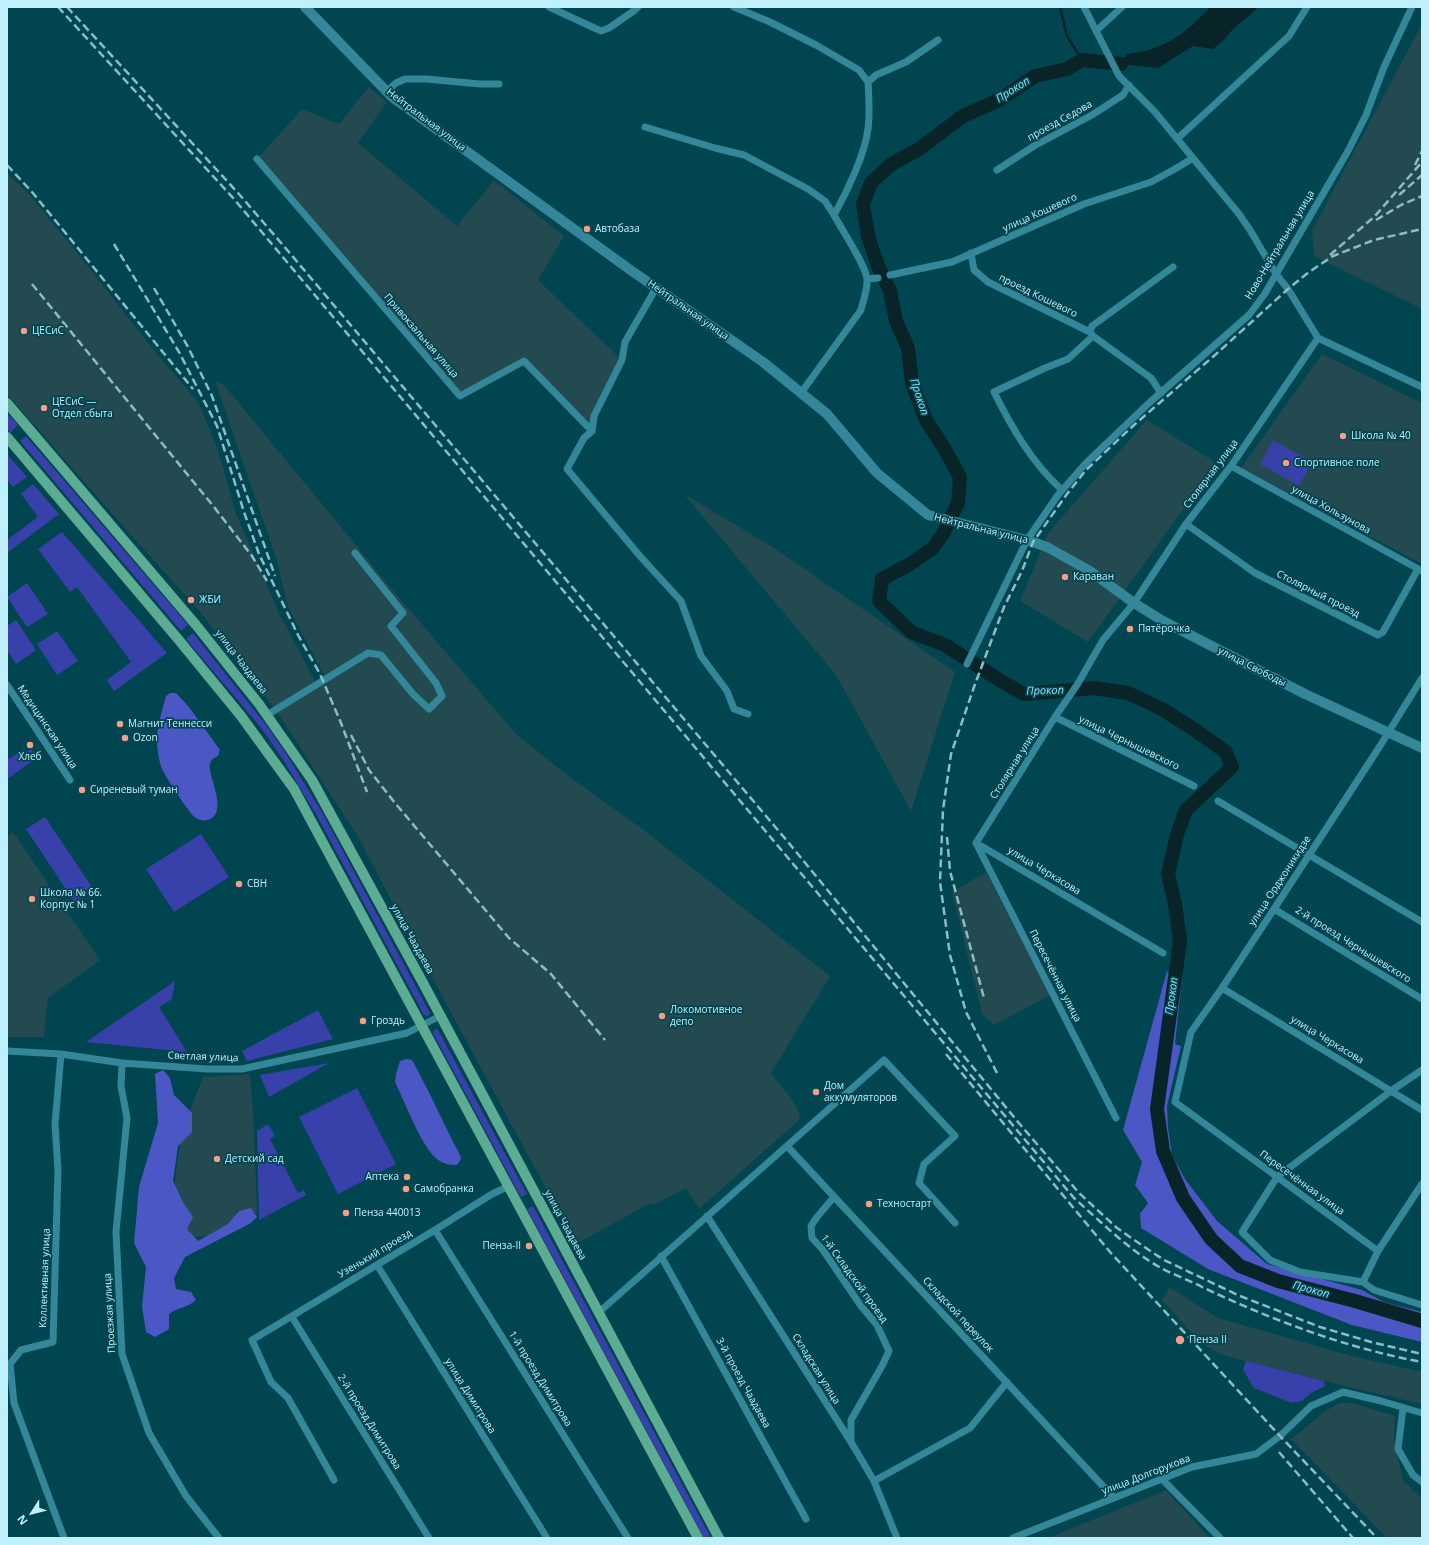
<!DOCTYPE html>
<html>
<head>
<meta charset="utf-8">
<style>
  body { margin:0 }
  #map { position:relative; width:1429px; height:1545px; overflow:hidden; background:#014550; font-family:"Open Sans",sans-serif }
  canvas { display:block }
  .frame { position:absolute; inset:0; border:8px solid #c0f0fc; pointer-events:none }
  .north { position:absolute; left:12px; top:1493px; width:40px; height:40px; -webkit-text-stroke:3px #014550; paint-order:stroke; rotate:234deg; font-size:11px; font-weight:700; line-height:16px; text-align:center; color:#c0f0fc }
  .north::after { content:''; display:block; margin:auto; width:14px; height:18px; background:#c0f0fc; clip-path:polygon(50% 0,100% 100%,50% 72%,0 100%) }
</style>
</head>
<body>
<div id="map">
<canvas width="1429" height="1545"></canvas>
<div class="frame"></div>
<div class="north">N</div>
</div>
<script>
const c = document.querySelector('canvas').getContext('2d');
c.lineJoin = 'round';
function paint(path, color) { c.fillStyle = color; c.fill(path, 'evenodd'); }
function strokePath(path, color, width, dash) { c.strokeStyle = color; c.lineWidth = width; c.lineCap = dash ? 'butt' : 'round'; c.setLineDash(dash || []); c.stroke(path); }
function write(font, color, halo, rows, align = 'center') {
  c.font = font + ' "Open Sans",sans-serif'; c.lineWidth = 3.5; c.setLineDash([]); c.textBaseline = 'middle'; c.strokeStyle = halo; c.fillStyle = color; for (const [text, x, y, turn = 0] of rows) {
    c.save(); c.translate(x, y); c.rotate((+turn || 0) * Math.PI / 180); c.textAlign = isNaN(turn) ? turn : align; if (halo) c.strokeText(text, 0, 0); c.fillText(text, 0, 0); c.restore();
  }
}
const built = new Path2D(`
  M1422 24V309L1314 256 1312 230Z
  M369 87 387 102 358 143 457 226 494 180 564 236 538 280 622 360 594 416 592 431 524 361 460 396 257 159 302 109 339 124Z
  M7 173 29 194 87 265 152 348 198 402 218 449 235 511 279 613 316 683 326 679 288 607 276 558 215 381 224 385 396 594 516 734 571 778 645 831 830 976 771 1073 797 1107 800 1116 798 1121 699 1209 686 1188 657 1203 649 1204 576 1244 423 961 357 835 275 709 202 614 122 525 7 394Z
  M1322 354 1422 403V564L1241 468Z
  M1147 420 1212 460 1215 465 1088 642 1020 601 1048 533Z
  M684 494 771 546 955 672 911 811 836 675Z
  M13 832 100 960 48 998 44 1037H7V837Z
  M986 872 1051 995 994 1025 982 1014 952 892Z
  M250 1074 254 1128 257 1212 222 1235 182 1238 174 1186 182 1131 203 1077Z
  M1169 1287 1218 1318 1352 1356 1422 1372V1404L1341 1385 1222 1355 1201 1343 1162 1300Z
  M1339 1403H1352L1395 1416 1394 1440 1403 1480 1422 1499V1538H1387L1291 1439 1324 1412Z
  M1166 1490 1210 1538H1049L1055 1535Z`);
const green = new Path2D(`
  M7 413 18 425 10 433 7 429Z
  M26 436 188 625 181 631 20 441Z
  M1273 440 1312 462 1299 486 1260 464Z
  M7 454 27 477 13 487 7 480Z
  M33 484 59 514 7 553V540L38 517 21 494Z
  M62 532 167 653 114 691 107 680 131 662 77 587 70 592 38 549Z
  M27 583 48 614 27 627 7 597Z
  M16 620 36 650 16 664 7 650V626Z
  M57 631 78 661 57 675 37 644Z
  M193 633 267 726 287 755 323 814 430 1013 428 1016 424 1015 317 816 282 758 262 729 186 639Z
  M24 749 26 752 31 749 37 758 7 779V757L9 759Z
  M45 817 94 890 75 903 26 829Z
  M201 834 229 877 174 912 146 869Z
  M175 981 172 999 159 1007 187 1052 86 1042Z
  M318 1010 333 1039 247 1061 242 1051Z
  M435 1029 438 1030 527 1194 521 1197 433 1033Z
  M329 1063 269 1097 260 1075Z
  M357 1088 396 1164 338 1194 299 1117Z
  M268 1124 275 1136 270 1139 298 1193 304 1190 306 1195 259 1220 257 1131Z
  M533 1206 711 1538H704L527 1209Z
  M1246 1361 1324 1381 1325 1386 1311 1393 1302 1401 1292 1403 1254 1388 1243 1370Z`);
const forest = new Path2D(`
  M170 693H176L189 707 220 750 218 756C214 758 211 759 210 764 207 775 230 813 208 820 205 821 199 820 196 818 190 815 167 778 163 771 159 763 158 753 157 744 156 729 162 711 166 696Z
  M1167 971 1182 978 1175 1044 1181 1046 1167 1106 1168 1128 1172 1155 1185 1179 1217 1221 1267 1264 1362 1290 1384 1302 1422 1312V1342L1352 1325 1208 1269 1141 1228 1140 1214 1148 1203 1135 1185 1142 1162 1123 1130Z
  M406 1059 412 1060C430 1092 444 1125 461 1157L460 1161 457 1165C450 1165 443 1164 437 1159 422 1148 404 1100 395 1082L396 1074 400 1061Z
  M163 1070 170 1078 174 1095 192 1113V1132L178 1146 173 1181 184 1204 193 1217 187 1229 198 1241 228 1224 239 1211 251 1208 257 1217 251 1223 185 1257 174 1278 176 1289 191 1292 196 1300C188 1308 178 1307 169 1314V1329L155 1337 146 1332 142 1306 146 1267 134 1243 139 1187 158 1123 155 1074Z`);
const water = new Path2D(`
  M1210 7H1259L1232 30 1225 39 1213 49 1193 46 1158 68 1121 64 1127 54C1166 49 1184 35 1210 7Z`);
const stream = new Path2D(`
  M1060 7 1067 36 1082 60`);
const river = new Path2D(`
  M1121 64 1082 60 1067 69 1035 76 1001 99 963 116 919 149 890 165 871 183 863 204 868 236 878 266 890 291 896 321 908 348 912 383 926 420 944 448 960 477 958 503 943 534 933 548 910 564 882 579 879 601 911 632 945 645 1001 681 1024 694 1094 688 1128 693 1162 709 1195 730 1226 752 1232 767 1186 810 1177 835 1168 874 1175 904 1180 941 1157 1109 1163 1151 1183 1198 1211 1239 1240 1266 1278 1281 1355 1301 1422 1321`);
const street = new Path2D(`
  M549 7 601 31 609 28 635 10 638 7
  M734 7 770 22 816 45 859 70 868 82
  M1096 31 1122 7
  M387 91 396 83 405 79H426L480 84H499
  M645 127 715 148 744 155 808 189 825 201 834 215
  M1177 139 1289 36 1307 7
  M257 159 460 396 524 361 592 431
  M997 170 1034 146 1092 115 1123 95 1129 85
  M971 253 974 270 988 282 1090 332 1093 336 1151 378 1161 393
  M890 275 952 262 1084 204 1151 182 1175 169 1193 158
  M867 279 878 278
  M656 288 625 342 622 360 594 416 592 431 584 438 567 469 639 555 681 601 701 656 727 691 734 709 748 714
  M1090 332 1092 326 1173 267
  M1318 338 1422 387
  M801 393 861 310C863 301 868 289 867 279 865 264 842 230 834 215 847 192 865 154 868 129 870 113 869 97 868 82L876 75 906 62 938 40
  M1231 466 1422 571
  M1062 490C1032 463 1012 428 994 392L1045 368 1068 359 1093 336
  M1186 524 1255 573 1378 635 1383 632 1418 569
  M967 664 1027 540 1058 495 1086 463 1149 403 1249 315 1264 295 1348 151 1366 115 1384 67 1412 7
  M7 685 70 780
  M267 715 368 653 381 655 413 694 429 709 442 696 436 683 391 626 403 613 355 553
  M1055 717 1194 786
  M1218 801 1422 922
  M976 843 1055 717 1077 685 1103 640 1134 603 1186 524 1231 466 1318 338 1288 289 1276 274 1250 230 1239 214 1155 112 1119 76 1084 7
  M976 843 1116 1118
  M976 843 1163 953
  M1274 909 1422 999
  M1222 988 1422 1110
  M7 1051 61 1054 122 1063 207 1069H242L407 1033 440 1016
  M61 1054 55 1124 58 1170 53 1342 21 1350 10 1364 14 1403 64 1538
  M122 1063 121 1086 127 1118 116 1232 122 1354 149 1433 186 1496 219 1538
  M1422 1070 1391 1091 1277 1177 1242 1232 1270 1260 1300 1272 1363 1282 1374 1290 1422 1305
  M787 1146 1114 1498
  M834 1197 817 1217 811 1226 812 1238 823 1250 861 1306 877 1325 889 1351 882 1366 851 1420V1442
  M707 1216 851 1442 874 1481 897 1538
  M435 1230 628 1538
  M1378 1251 1175 1102 1191 1032 1222 988 1274 909 1380 746 1422 678
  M661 1256 806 1519
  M377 1265 547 1538
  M1363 1282 1378 1251 1422 1184
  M598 1313 884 1060 955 1136 924 1164 919 1183 955 1223
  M292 1317 429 1538
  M1403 1408 1398 1449 1413 1475 1422 1482
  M1162 1479 1220 1538
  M334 1480 288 1398 271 1382 252 1340 435 1230 492 1194 509 1186
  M874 1481 970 1428 1007 1382
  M1013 1538 1192 1467 1256 1454 1280 1436 1311 1406 1343 1392 1381 1401 1422 1413`);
const secondary = new Path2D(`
  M305 7 392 97 629 269 763 362 827 414 877 473 928 515 1027 540 1047 547 1090 571 1134 603 1163 621 1305 694 1422 748`);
const primary = new Path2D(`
  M7 403 196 625 259 704 312 780 423 983 719 1538
  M7 437 178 639 241 716 294 789 698 1538`);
const rail = new Path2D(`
  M58 7 234 199 1074 1198C1101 1222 1129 1250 1161 1268 1174 1275 1189 1280 1202 1287 1272 1320 1346 1348 1422 1362
  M67 7 239 194 288 251 788 842 1018 1122 1079 1193 1117 1228 1146 1248 1164 1260 1240 1296 1320 1327 1371 1342 1422 1354
  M7 165 32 192 193 389
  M1415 165 1422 151
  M1399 195 1422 175
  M1376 220 1401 205 1422 196
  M114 244 179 352 217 426 244 512 259 554 298 635 320 674 341 723 367 792
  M1330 255 1375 216 1422 162
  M32 284 214 507 252 556 267 581
  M154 288 188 347 212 396 275 576
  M351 735 369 770 395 803 509 938 551 974 605 1040
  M947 837 950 871 984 998
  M946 1054 1110 1252 1280 1436 1377 1538
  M997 1073 966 1012 950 955 940 882 943 810 951 754 974 687 1004 607 1022 571 1033 542 1067 494 1086 470 1134 425 1215 355 1288 289 1309 272 1333 256 1374 240 1422 229
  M1279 1452 1353 1538`);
const markers = [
  [587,229,4,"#f49e8a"],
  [24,331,4,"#f49e8a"],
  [44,408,4,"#f49e8a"],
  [1343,436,4,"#f49e8a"],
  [1286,463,4,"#f49e8a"],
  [1065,577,4,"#f49e8a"],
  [191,600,4,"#f49e8a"],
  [1130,629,4,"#f49e8a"],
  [120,724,4,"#f49e8a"],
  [125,738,4,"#f49e8a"],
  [30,745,4,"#f49e8a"],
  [82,790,4,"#f49e8a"],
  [239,884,4,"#f49e8a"],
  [32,899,4,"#f49e8a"],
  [662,1016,4,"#f49e8a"],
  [363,1021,4,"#f49e8a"],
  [816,1092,4,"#f49e8a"],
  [217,1159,4,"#f49e8a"],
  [407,1177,4,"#f49e8a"],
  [406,1189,4,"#f49e8a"],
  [869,1204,4,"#f49e8a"],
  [346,1213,4,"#f49e8a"],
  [529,1246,4,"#f49e8a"],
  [1180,1340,5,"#f49e8a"]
];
const streetNames = [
  ["Нейтральная улица",426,120,37],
  ["проезд Седова",1060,121,-29],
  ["улица Кошевого",1040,213,-24],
  ["Ново-Нейтральная улица",1280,245,-59],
  ["проезд Кошевого",1038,296,26],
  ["Нейтральная улица",688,310,35],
  ["Привокзальная улица",421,336,49],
  ["Столярная улица",1211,474,-53],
  ["улица Хользунова",1331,510,29],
  ["Нейтральная улица",981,529,14],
  ["Столярный проезд",1318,594,27],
  ["улица Чаадаева",241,662,52],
  ["улица Свободы",1252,667,27],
  ["Медицинская улица",47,727,56],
  ["улица Чернышевского",1129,743,26],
  ["Столярная улица",1015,763,-58],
  ["улица Черкасова",1044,871,31],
  ["улица Орджоникидзе",1280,881,-57],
  ["улица Чаадаева",412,939,61],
  ["2-й проезд Чернышевского",1353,945,32],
  ["Пересечённая улица",1055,976,63],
  ["улица Черкасова",1327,1040,31],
  ["Светлая улица",203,1057,2],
  ["Пересечённая улица",1302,1183,36],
  ["улица Чаадаева",565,1225,62],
  ["Узенький проезд",375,1254,-31],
  ["Коллективная улица",45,1278,-88],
  ["1-й Складской проезд",854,1279,54],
  ["Проезжая улица",110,1313,-93],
  ["Складской переулок",958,1315,47],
  ["Складская улица",816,1369,58],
  ["1-й проезд Димитрова",540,1379,58],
  ["3-й проезд Чаадаева",743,1383,61],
  ["улица Димитрова",470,1396,58],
  ["2-й проезд Димитрова",369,1422,58],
  ["улица Долгорукова",1146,1475,-21]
];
const poiNames = [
  ["Автобаза",595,229],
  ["ЦЕСиС",32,331],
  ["ЦЕСиС —",52,402],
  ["Отдел сбыта",52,414],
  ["Школа № 40",1351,436],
  ["Спортивное поле",1294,463],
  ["Караван",1073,577],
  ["ЖБИ",199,600],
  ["Пятёрочка",1138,629],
  ["Магнит Теннесси",128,724],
  ["Ozon",133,738],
  ["Хлеб",30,757,"center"],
  ["Сиреневый туман",90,790],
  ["СВН",247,884],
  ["Школа № 66.",40,893],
  ["Корпус № 1",40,905],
  ["Локомотивное",670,1010],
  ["депо",670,1022],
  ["Гроздь",371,1021],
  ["Дом",824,1086],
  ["аккумуляторов",824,1098],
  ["Детский сад",225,1159],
  ["Аптека",399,1177,"right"],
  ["Самобранка",414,1189],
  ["Техностарт",877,1204],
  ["Пенза 440013",354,1213],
  ["Пенза-II",521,1246,"right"],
  ["Пенза II",1189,1340]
];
const waterNames = [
  ["Прокоп",1013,90,-32],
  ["Прокоп",919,397,72],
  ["Прокоп",1045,691,-2],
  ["Прокоп",1172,996,-82],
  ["Прокоп",1311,1290,15]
];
paint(built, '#234951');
paint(green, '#3840aa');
paint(forest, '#4a57c4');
paint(water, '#092429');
strokePath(stream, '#092429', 2.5);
strokePath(river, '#092429', 14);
strokePath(street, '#348798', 7);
strokePath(secondary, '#348798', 10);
strokePath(primary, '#5cab93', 10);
strokePath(rail, '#88beca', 2.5, [8, 4]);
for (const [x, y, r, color] of markers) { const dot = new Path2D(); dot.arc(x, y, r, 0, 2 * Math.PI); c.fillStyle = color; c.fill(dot); strokePath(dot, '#014550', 1.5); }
write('10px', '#c0f0fc', '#014550', streetNames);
write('10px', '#c0f0fc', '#014550', poiNames, 'left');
write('italic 11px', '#93e0f1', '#014550', waterNames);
</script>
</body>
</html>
